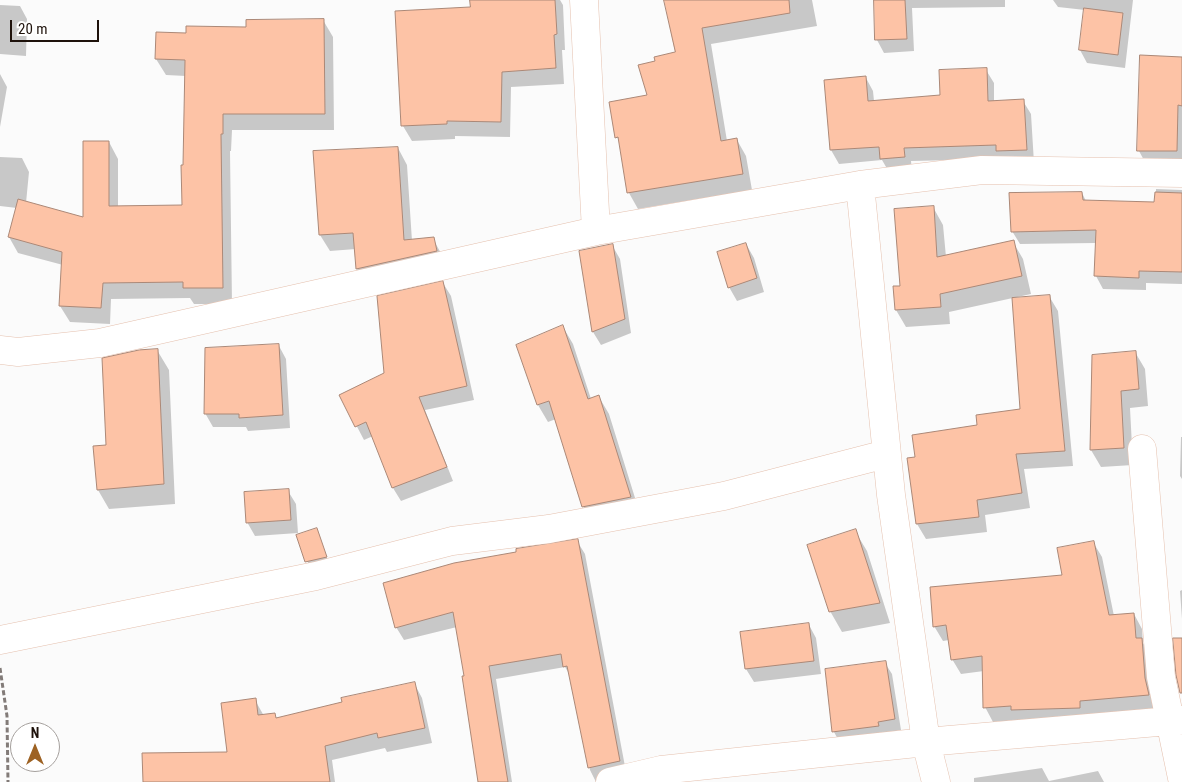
<!DOCTYPE html>
<html>
<head>
<meta charset="utf-8">
<style>
  body { margin:0 }
  #map { position:relative; width:1182px; height:782px; overflow:hidden; background:#fbfbfb; font-family:"Roboto Condensed",sans-serif }
  canvas { display:block }
  .north { position:absolute; left:10px; top:722px; width:50px; height:50px; box-sizing:border-box; background:#fff; border:1px solid #a5a09d; border-radius:50%; rotate:0deg; font-size:14px; font-weight:700; line-height:20px; text-align:center; color:#1e120b }
  .north::after { content:''; display:block; margin:auto; width:18px; height:22px; background:#9d6223; clip-path:polygon(50% 0,100% 100%,50% 72%,0 100%) }
  .scale { position:absolute; left:10px; top:20px; width:89px; height:22px; box-sizing:border-box; border:2px solid #1e120b; border-top:0; padding-left:6px; font-size:15px; line-height:18px; white-space:nowrap; color:#1e120b; -webkit-text-stroke:4px #fff; paint-order:stroke }
</style>
</head>
<body>
<div id="map">
<canvas width="1182" height="782"></canvas>
<div class="north">N</div>
<div class="scale">20 m</div>
</div>
<script>
const c = document.querySelector('canvas').getContext('2d');
c.lineJoin = 'round';
function paint(path, color) { c.fillStyle = color; c.fill(path, 'evenodd'); }
function strokePath(path, color, width, dash) { c.strokeStyle = color; c.lineWidth = width; c.lineCap = dash ? 'butt' : 'round'; c.setLineDash(dash || []); c.stroke(path); }
const shadow = new Path2D(`
  M471 0H560L563 5 565 50H562L564 84 511 87 510 137 455 136V139L412 141 403 126 472 8Z
  M666 0H812L817 26 711 44 727 141 737 140 746 156 752 190 638 209 629 193 621 144 617 137 648 96 656 62 676 53Z
  M875 0H1005V7L912 8 914 51 884 53 877 40Z
  M1053 0H1133L1125 68 1087 63 1080 50 1085 10 1058 7Z
  M0 5 20 6 27 19 26 56 0 54Z
  M323 20 333 37 334 130H232L231 151H230L232 304H194L190 298 111 299 110 324 70 322 60 306 63 265 18 253 9 237 17 208 0 206V157L22 158 29 172 26 203 85 218 109 142 118 159V207L183 206 186 76 166 75 156 59 187 34Z
  M1182 58V165L1146 164 1139 151Z
  M986 70 994 83V102L1023 101 1031 114 1034 163 1001 159 911 161 912 170 889 172 882 160 839 164 831 150 826 81 866 78 873 91 874 101 942 96Z
  M0 74 7 87 0 127Z
  M398 148 407 165 412 241 433 239 442 255 366 285 357 269 356 249 330 251 320 235Z
  M1156 189 1182 190V284L1146 283V290L1103 289 1096 276V243L1020 244 1012 231 1082 193 1086 201 1156 203Z
  M933 207 943 225 946 257 1013 242 1023 259 1031 294 949 312 950 324 906 327 896 310 901 287Z
  M746 244 754 258 764 292 737 301 729 287Z
  M612 245 620 259 631 333 601 345 593 332 580 252Z
  M443 283 451 296 474 400 425 410 453 481 401 501 393 488 373 436 364 440 341 396 386 373Z
  M1049 296 1058 311 1073 466 1024 469 1030 508 985 515 987 532 926 539 917 524V458L979 426 1021 410Z
  M563 327 573 344 591 399 599 397 609 414 640 514 593 524 583 506 556 419 548 422 538 405 517 345Z
  M279 346 286 359 290 428 248 431 246 427H213L205 413Z
  M157 350 169 370 175 504 109 509 98 490 94 447 107 446Z
  M1135 352 1145 369 1148 406 1130 408 1133 465 1101 467 1091 450Z
  M1181 437H1182V479L1180 476Z
  M288 491 296 504 298 533 255 536 247 522Z
  M317 530 329 564 310 568 298 536Z
  M855 531 867 551 890 623 842 632 830 611Z
  M577 541 585 554 627 777 605 782H596L590 770 571 677 565 667 496 679 512 782H480L466 677 457 627 404 640 396 627Z
  M1093 542 1102 557 1114 616 1134 614 1142 629 1143 643 1150 654 1156 710 993 722 985 707 984 671 961 674 952 659 949 640 943 641 934 626 1064 577Z
  M1182 590V619L1180 591Z
  M809 625 816 638 821 674 754 682 746 669 742 633Z
  M885 663 892 674 901 730 840 743 834 732Z
  M414 683 422 698 432 743 387 752 385 748 332 760 335 782H144L229 753 255 700 264 716 274 714 277 719 343 703Z
  M1042 768 1049 781 1098 771 1104 782H974V778Z`);
const building = new Path2D(`
  M470 0H555L557 34 554 35 556 68 502 72 501 122 447 121V124L401 126 395 11 470 7Z
  M664 0H789L790 13 702 28 721 141 737 138 743 174 627 193 618 137 615 138 609 102 647 95 638 65 655 61 654 57 675 52Z
  M874 0H905L907 39 875 40Z
  M1084 8 1123 13 1118 55 1079 50Z
  M324 19 325 114H223V134H221L223 288H183V282L103 283 101 308 59 306 62 252 8 237 18 199 83 217V141H109V206L182 205 181 165H183L185 60 155 59 156 32 186 33V26L246 27V20Z
  M1140 55 1182 57V106L1178 105 1177 151H1137Z
  M987 68 988 101 1024 99 1027 150 996 151V145L904 148 905 157 880 159 879 147 830 150 824 80 866 76 868 101 940 95 939 70Z
  M398 147 404 240 434 237 437 251 356 269 353 233 319 235 313 151Z
  M1082 192 1083 200 1154 202 1155 192 1182 193V272L1139 271V278L1094 276 1096 230 1011 232 1009 193Z
  M934 206 937 257 1014 240 1022 276 940 294 941 307 895 310 893 286H900L894 209Z
  M746 243 757 278 728 288 717 252Z
  M613 244 625 319 592 332 579 251Z
  M443 281 467 386 419 397 447 467 392 488 366 422 355 427 339 395 384 373 377 296Z
  M1050 295 1065 451 1016 454 1022 493 977 500 979 517 916 524 907 458 915 457 912 435 977 425 976 415 1020 409 1012 298Z
  M563 325 588 399 599 395 631 497 582 507 549 401 537 405 516 345Z
  M279 344 283 415 239 418V414H204L205 348Z
  M158 349 164 484 97 490 93 446 106 445 102 358 139 350Z
  M1136 351 1139 389 1121 391 1124 448 1090 450 1092 355Z
  M289 489 291 520 246 523 244 492Z
  M317 528 327 557 305 562 296 535Z
  M856 529 880 603 829 612 807 545Z
  M578 539 620 761 588 768 567 666 563 667 561 654 489 666 508 782H478L462 676H464L453 612 395 628 383 583 454 563 516 552V549Z
  M1094 541 1109 615 1134 613 1136 638H1142L1145 678 1149 695 1080 701V708L1011 710V706L983 708 982 656 951 660 946 625 933 627 930 587 1062 575 1057 548Z
  M809 623 814 661 745 669 740 632Z
  M1173 638H1182V693H1180L1176 675Z
  M886 661 895 719 878 722 879 726 832 732 825 669Z
  M415 682 425 728 378 738 377 733 325 746 330 782H143L142 753 227 752 221 703 256 698 258 715 275 713 276 718 342 702 341 698Z`);
const path = new Path2D(`
  M0 668 7 716 8 782`);
const minor = new Path2D(`
  M584 0 596 231
  M860 185 891 495 926 742 936 782
  M0 350 18 352 100 343 596 231 860 185 982 170 1182 173
  M1142 449 1161 677 1182 778
  M0 640 316 576 452 541 549 529 724 496 886 454
  M610 782 661 770 926 742 1182 720`);
paint(shadow, '#0003');
paint(building, '#fdc3a6');
strokePath(building, '#ab8877', 1);
strokePath(minor, '#e5c0ae', 29);
strokePath(path, '#827b78', 3, [5, 2.5]);
strokePath(minor, '#fff', 28);
</script>
</body>
</html>
